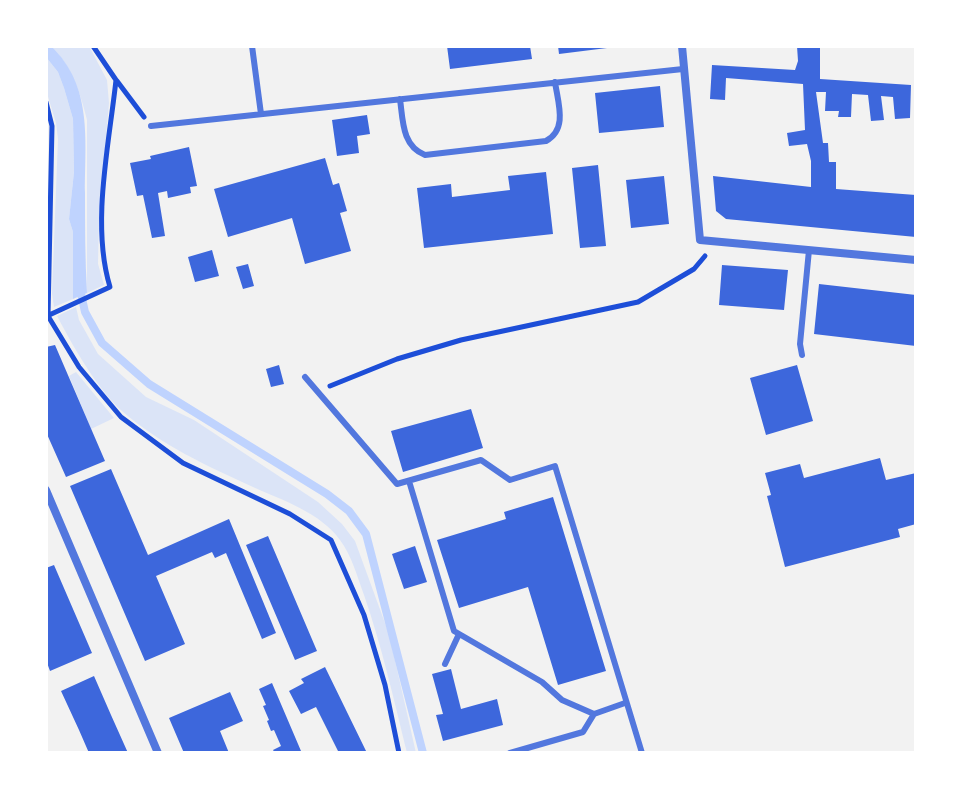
<!DOCTYPE html>
<html>
<head>
<meta charset="utf-8">
<style>
  body { margin:0 }
  #map { position:relative; width:962px; height:799px; overflow:hidden; background:#f2f2f2; font-family:"PT Sans Narrow",sans-serif }
  canvas { display:block }
  .frame { position:absolute; inset:0; border:48px solid #fff; pointer-events:none }
</style>
</head>
<body>
<div id="map">
<canvas width="962" height="799"></canvas>
<div class="frame"></div>
</div>
<script>
const c = document.querySelector('canvas').getContext('2d');
c.lineJoin = 'round';
function paint(path, color) { c.fillStyle = color; c.fill(path, 'evenodd'); }
function strokePath(path, color, width, dash) { c.strokeStyle = color; c.lineWidth = width; c.lineCap = dash ? 'butt' : 'round'; c.setLineDash(dash || []); c.stroke(path); }
const green = new Path2D(`
  M51 46H89L107 80 109 103 99 219 98 264 104 285 87 293V120C81 94 71 65 51 46Z
  M46 57 58 72 64 88 73 119 74 172 69 219 73 232V299L54 307 52 293 58 139 56 123 46 90Z
  M76 307 79 320 98 354 146 397 194 420 318 502 342 524 355 541 389 634 416 753H407C394 700 382 647 364 595 357 576 352 556 340 540 321 513 282 500 253 487 207 466 161 445 122 411 97 389 73 346 57 316Z
  M76 372 114 418 91 429 69 376Z`);
const water = new Path2D(`
  M46 46H51C93 86 85 140 85 193 85 226 85 260 87 293L73 299V232L69 219 74 172 73 119 64 88 58 72 46 57Z`);
const stream = new Path2D(`
  M79 285 85 312 102 343 149 384 327 494 349 511 366 534 423 753`);
const building = new Path2D(`
  M447 46H530L532 59 450 69Z
  M558 46H607V48L559 54Z
  M797 46H820V79L911 85 910 118 895 119 893 97 881 96 884 120 871 121 868 95 852 94 851 117H838L839 111H825L826 92H816L823 143H828L829 162H836V189L916 195V237L726 219 716 211 713 176 811 187V161L807 144 789 146 787 133 805 130 803 84 726 78 725 100 710 99 712 65 795 70 798 61Z
  M660 86 664 127 599 133 595 93Z
  M367 115 370 134 357 136 359 153 337 156 332 120Z
  M189 147 197 186 190 187 191 193 168 198 167 191 158 193 165 236 152 238 143 195 137 196 130 163 151 159 150 156Z
  M325 158 333 185 339 183 347 211 340 213 351 251 305 264 292 218 228 237 214 189Z
  M598 165 606 246 580 248 572 168Z
  M546 172 553 234 424 248 417 188 451 184 452 197 510 190 508 176Z
  M664 176 669 224 631 228 626 180Z
  M212 250 219 276 195 282 188 257Z
  M248 264 254 286 243 289 236 267Z
  M722 265 788 270 784 310 719 305Z
  M819 284 916 295V346L814 334Z
  M55 345 105 461 66 477 46 432V347Z
  M279 365 284 384 271 387 266 369Z
  M797 365 813 421 766 435 750 378Z
  M471 409 483 448 403 472 391 431Z
  M880 458 886 480 916 473V524L898 529 900 537 785 567 767 496 771 495 765 473 800 464 804 478Z
  M111 469 148 555 229 519 276 633 262 639 226 553 215 558 212 552 156 576 185 644 145 661 70 486Z
  M553 497 606 671 558 685 528 587 459 608 437 540 506 519 504 512Z
  M268 536 317 651 295 660 246 545Z
  M415 546 427 582 404 589 392 554Z
  M54 565 92 653 50 671 46 660V568Z
  M325 667 367 753H339L316 707 301 714 289 691 304 683 301 679Z
  M451 669 461 709 497 699 503 725 443 741 436 715 443 714 432 674Z
  M94 676 111 715 128 753H89L79 730 61 691Z
  M272 683 301 751 296 753H275L273 750 281 746 274 730 271 731 267 721 269 720 263 706 266 705 259 689Z
  M230 692 243 721 220 731 229 753H184L169 718Z`);
const path = new Path2D(`
  M117 81 144 117
  M46 102 52 126 48 316 79 367 121 417 183 463 290 514 331 540 364 615 385 685 399 753
  M47 316 110 287C91 225 109 145 116 80L93 46
  M330 386 397 359 461 340 638 302 694 269 705 256`);
const service = new Path2D(`
  M252 46 261 114
  M400 99C403 121 402 146 425 155L546 141C568 129 558 103 555 82
  M151 126 683 69
  M802 355 800 344 809 250
  M305 377 397 484 481 460 510 480 555 466 642 753
  M409 481 454 631 542 682 562 700 594 714
  M445 664 459 634
  M510 753 583 732 594 714 625 703`);
const minor = new Path2D(`
  M682 46 700 240 916 260
  M46 490 158 753`);
paint(green, '#dbe4f7');
paint(water, '#bfd3fe');
strokePath(stream, '#bfd3fe', 8);
paint(building, '#3d67dc');
strokePath(path, '#1d4ed8', 5);
strokePath(service, '#5277de', 6);
strokePath(minor, '#5277de', 8);
</script>
</body>
</html>
